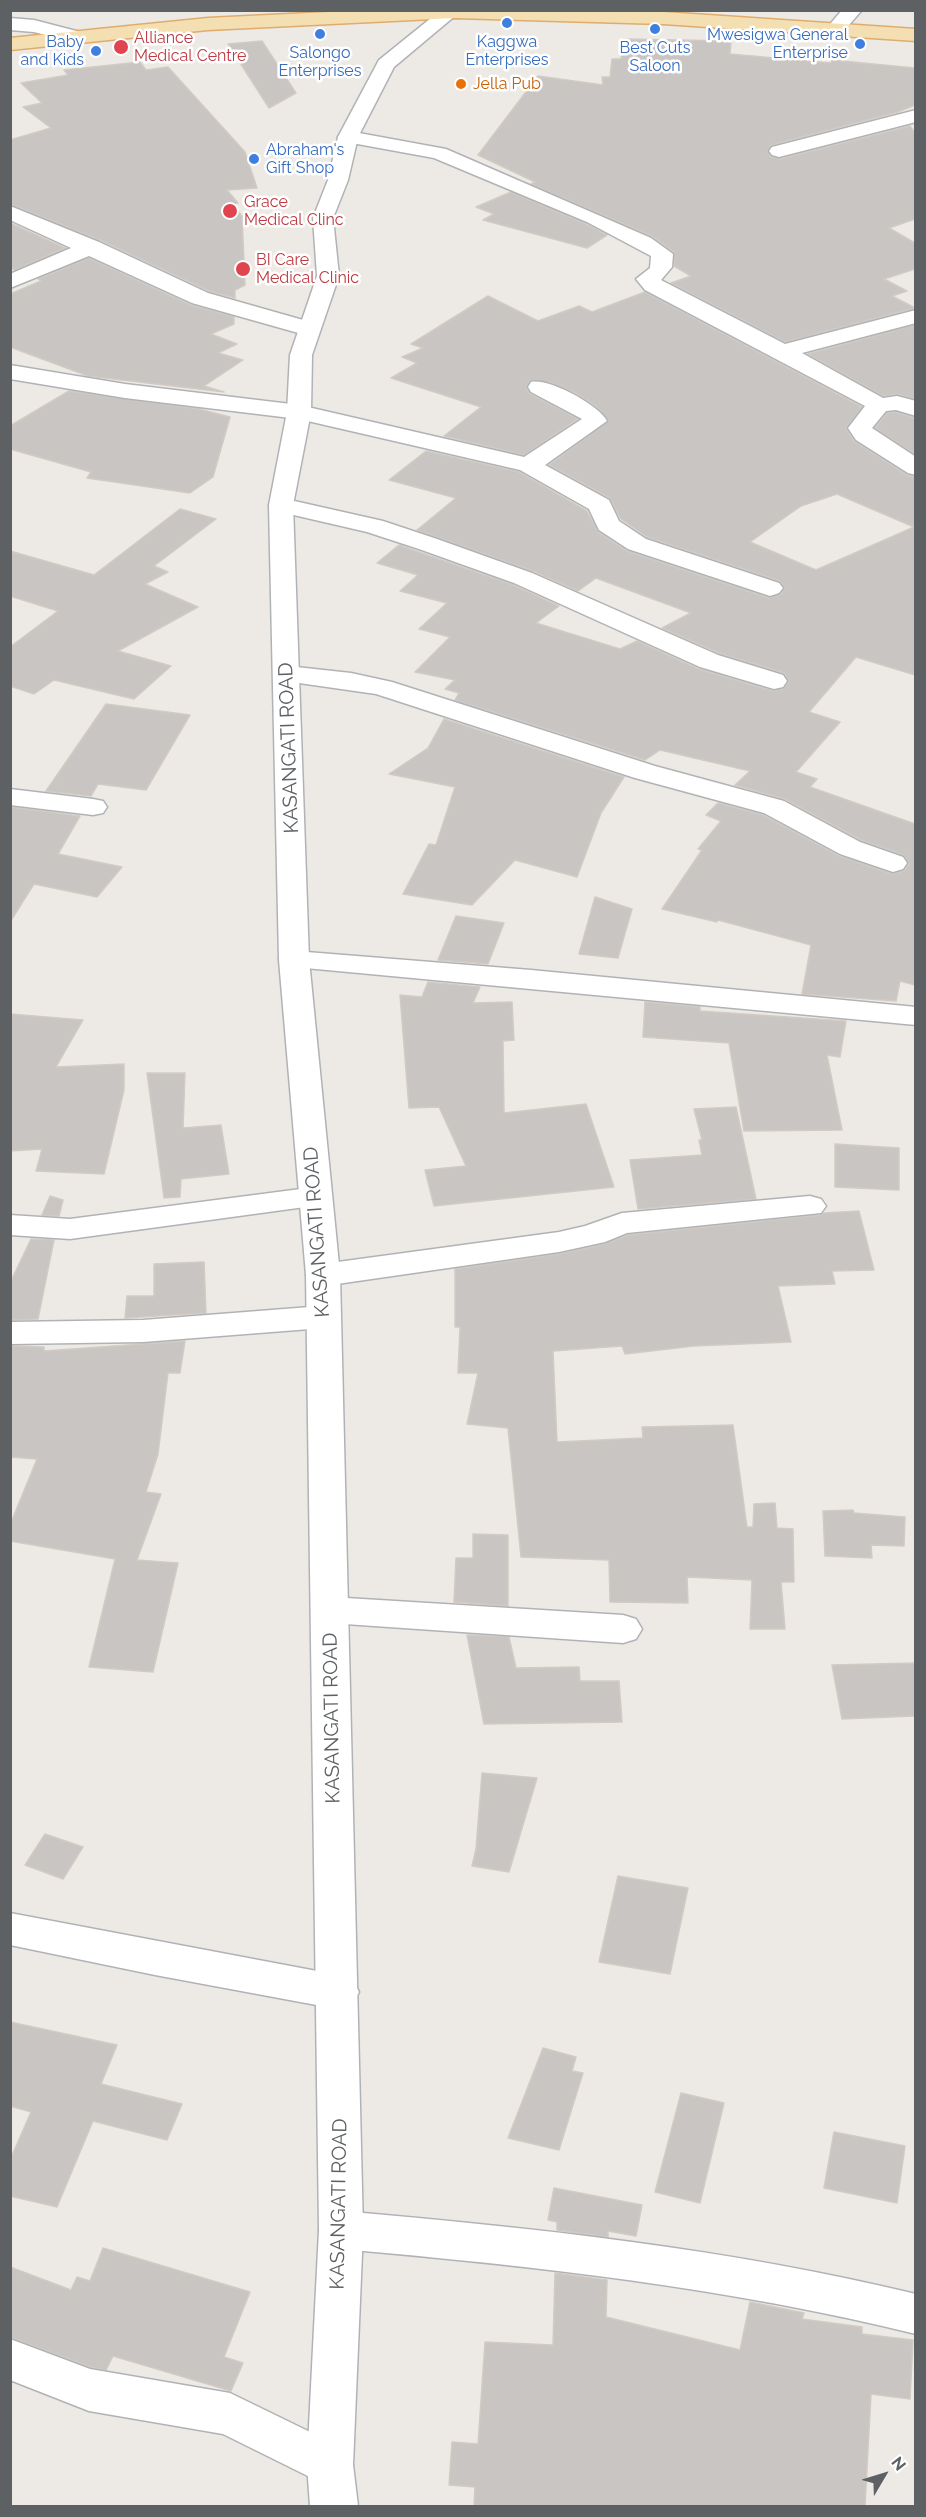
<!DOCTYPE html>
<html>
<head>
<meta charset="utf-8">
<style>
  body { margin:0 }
  #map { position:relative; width:926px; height:2517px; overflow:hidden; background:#edeae5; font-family:Raleway,sans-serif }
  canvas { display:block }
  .frame { position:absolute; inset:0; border:12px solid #5d6164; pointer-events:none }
  .north { position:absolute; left:854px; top:2445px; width:60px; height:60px; -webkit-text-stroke:4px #fff; paint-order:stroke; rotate:52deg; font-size:16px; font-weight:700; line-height:24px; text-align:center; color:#5d6164 }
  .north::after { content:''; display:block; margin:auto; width:21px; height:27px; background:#5d6164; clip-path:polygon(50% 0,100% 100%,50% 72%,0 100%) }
</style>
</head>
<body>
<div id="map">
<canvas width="926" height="2517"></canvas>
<div class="frame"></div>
<div class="north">N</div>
</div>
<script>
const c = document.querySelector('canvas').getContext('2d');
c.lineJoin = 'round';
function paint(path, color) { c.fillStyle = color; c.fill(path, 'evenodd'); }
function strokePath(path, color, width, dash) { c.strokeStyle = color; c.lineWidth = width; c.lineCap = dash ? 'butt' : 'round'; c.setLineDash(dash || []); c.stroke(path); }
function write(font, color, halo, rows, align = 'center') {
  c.font = font + ' Raleway,sans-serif'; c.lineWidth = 5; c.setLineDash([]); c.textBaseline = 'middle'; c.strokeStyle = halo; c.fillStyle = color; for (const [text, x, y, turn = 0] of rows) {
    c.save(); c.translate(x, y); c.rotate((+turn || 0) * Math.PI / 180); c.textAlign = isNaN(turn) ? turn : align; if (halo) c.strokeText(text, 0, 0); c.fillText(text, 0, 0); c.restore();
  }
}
const building = new Path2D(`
  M623 39 731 41 730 54 831 63 832 60 915 68V105L898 112 771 145 767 151 771 157 780 159 910 126 915 133V219L889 228 915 243V269L884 279 907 291 892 296 915 308 785 342 671 283 691 276 674 266V252L652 236 531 184 535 182 478 155 538 76 603 85 602 77H610L612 59H621Z
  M262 41 296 93 269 108 228 44Z
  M140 62 146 70 168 67 245 152 257 188 227 190 238 203 232 204 242 216 245 285 235 290V298L209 291 100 240 10 204V140L51 128 23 107 42 103 21 83 68 75 64 70Z
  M511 192 586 224 607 235 587 248 483 220 494 214 476 207Z
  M10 223 65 248 15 270 10 268Z
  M89 258 191 305 234 317V324L211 334 237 344 218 353 243 360 204 386 224 392 88 376 10 347V294L41 281 38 279Z
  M645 292 862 407 846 428 854 441 907 475 915 477V675L856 657 809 712 840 722 796 772 817 779 810 787 915 824V985L900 981 896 1001 802 994 811 945 718 920 717 922 662 909 702 850 698 849 721 821 706 815 718 803 763 815 839 856 892 874 904 871 909 864 904 855 861 840 785 799 735 785 750 771 660 750 645 760 455 700 459 693 445 689 455 680 415 672 450 637 419 629 447 603 400 591 418 575 377 563 399 545 513 585 559 606 536 623 620 649 637 641 699 669 773 691 783 689 789 682 784 673 719 653 662 628 691 613 596 578 578 591 533 571 417 530 456 498 389 480 426 451 519 472 587 511 598 532 627 551 769 598 781 594 785 588 780 581 647 537 621 519 610 498 549 465 609 421 596 406 574 392 550 382 529 381 526 388 530 394 578 419 524 455 444 436 481 407 391 378 417 363 402 357 423 348 411 344 488 296 538 321 579 306 592 312ZM837 494 914 527 816 570 750 542 801 506Z
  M915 325V399L898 394 883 396 808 354Z
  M69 391 199 409 230 417 213 477 190 493 87 478 91 472 10 449V426Z
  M896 412 915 418V454L875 428 887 413Z
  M180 509 216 519 154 566 168 572 145 584 198 607 118 651 171 666 134 699 54 680 34 694 10 686V647L58 611 10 596V551L94 575Z
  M106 704 190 715 146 790 98 784 91 796 46 791Z
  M444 719 624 777 601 813 577 877 515 860 472 905 403 894 429 844 436 845 455 787 389 774 428 748Z
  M10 807 80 816 58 854 122 867 97 897 34 884 10 922Z
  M595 897 632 909 618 958 579 954Z
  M456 916 504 923 488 964 438 960Z
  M428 982 480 987 473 1003 512 1002 514 1040 503 1041 504 1113 586 1104 614 1187 434 1206 425 1170 466 1166 439 1107 409 1108 400 995 422 997Z
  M645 1002 700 1007V1011L846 1021 840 1057 827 1055 842 1130 744 1131 729 1043 643 1037Z
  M10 1014 83 1020 56 1067 124 1064V1090L104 1174 36 1171 42 1149 10 1151Z
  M147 1073H185L183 1128 221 1125 229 1174 181 1179 180 1197 164 1198Z
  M736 1107 756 1199 638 1209 630 1160 702 1155 699 1140H702L694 1109Z
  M835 1144 899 1148V1190L835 1187Z
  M50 1196 63 1200 59 1216 42 1215Z
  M859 1211 874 1270 832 1271 835 1284 778 1286 791 1342 694 1346 625 1354 622 1346 553 1351 557 1442 643 1438 642 1427 733 1425 747 1527H753L754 1504 775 1503 777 1528 793 1529 794 1582H781L785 1629H750L752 1580 687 1577 688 1603 610 1602 609 1560 521 1557 508 1428 467 1424 478 1373H458L460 1327H455V1269L559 1254 605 1244 628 1235 821 1215 824 1213Z
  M31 1239 54 1240 38 1319 10 1320V1283Z
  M204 1262 206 1313 125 1318 127 1296H154V1264Z
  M185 1341 180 1373H168L158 1454 146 1492 161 1494 137 1560 178 1563 153 1672 89 1667 115 1559 10 1541V1525L37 1459 10 1457V1346L44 1347V1351Z
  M853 1510 854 1513 905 1517 904 1546 871 1545 872 1558 825 1556 823 1511Z
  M473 1534 508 1535V1606L454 1602 456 1558H473Z
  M467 1635 509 1637 516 1668 579 1667 580 1681H619L622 1722 484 1724Z
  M915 1663V1716L842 1719 832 1665Z
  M482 1773 537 1778 509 1872 472 1866 476 1849Z
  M45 1834 83 1847 63 1879 25 1865Z
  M618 1876 688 1888 670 1974 599 1962Z
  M10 2022 117 2045 101 2084 182 2104 167 2140 93 2121 57 2207 10 2196V2160L31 2112 10 2106Z
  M543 2048 576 2057 572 2071 583 2073 559 2150 508 2138Z
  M681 2093 724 2103 700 2203 655 2192Z
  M834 2132 905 2146 897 2203 824 2188Z
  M554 2188 642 2205 636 2236 608 2231V2237L557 2230V2222L548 2220Z
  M103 2248 250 2292 224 2357 243 2363 231 2391 113 2356 106 2370 91 2367 10 2337V2267L71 2290 77 2277 90 2281Z
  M555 2273 607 2280 606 2317 740 2350 750 2302 804 2313 802 2319 862 2327V2334L913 2340 910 2399 871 2394 865 2506H474L475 2487 449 2485 452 2442 478 2444 485 2342 553 2345Z`);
const minor = new Path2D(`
  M842 10H862L842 33H828L826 29Z
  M10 18 34 20 84 33 86 37 77 43 34 32 10 30Z
  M916 110V122L779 157 772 155 769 151 772 147Z
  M348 131 446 149 651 238 673 254 672 267 661 280 785 344 916 310V323L802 353 883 398 897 396 916 401V416L896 410 886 411 872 428 916 457V475L908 473 856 440 848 428 865 406 645 290 636 279 650 268 651 256 587 222 434 158 341 141 338 137 341 133Z
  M10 206 99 242 208 293 317 324 320 329 317 334 309 336 192 303 89 256 10 288V274L71 248 10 220Z
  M10 365 125 384 299 405 524 457 582 419 531 392 528 387 531 382C549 378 599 405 607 421L545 465 609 500 619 521 646 539 779 583 783 588 779 593 770 596 761 593 628 549 599 530 589 509 520 470 299 419 125 398 10 379Z
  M281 498 383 521 437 539 532 573 718 655 783 675 787 681 783 687 774 689 700 667 514 583 419 549 367 532 272 510 269 505 272 500Z
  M287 666 351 673 392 682 655 766 784 801 860 842 903 857 907 863 903 869 893 872 840 854 764 813 635 778 376 694 278 680 274 674 278 668Z
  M10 789 93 799 103 801 107 807 103 813 93 815 10 805Z
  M294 951 531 970 916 1007V1025L284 966 279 960 284 954Z
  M316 1187 327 1190 332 1197 327 1204 70 1239 10 1235V1215L70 1219Z
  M810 1196 821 1199 826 1206 821 1213 627 1233 605 1242 559 1252 323 1286 311 1283 306 1275 311 1267 323 1264 559 1232 585 1226 622 1213Z
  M323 1306 335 1309 340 1317 335 1325 323 1328 143 1342 10 1344V1322L143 1320Z
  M330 1597 623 1615 636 1619 642 1629 636 1639 623 1643 330 1623 317 1619 311 1610 317 1601Z
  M10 1913 338 1975 353 1980 359 1992 353 2004 338 2009 155 1975 10 1945Z
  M341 2211C535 2228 726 2248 916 2294V2334C726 2287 535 2266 341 2249L325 2243 319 2230 325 2217Z
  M10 2339 90 2369 230 2393 347 2450 353 2465 347 2480 330 2487 223 2434 89 2411 10 2380Z`);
const tertiary = new Path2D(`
  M441 10H462L394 67 358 137 348 180 333 218 339 276 312 355 311 412 293 505 309 960 340 1275 363 2230 353 2465 358 2506H310L307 2465 319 2230 306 1275 279 960 269 505 287 412 290 355 317 276 313 218 328 180 338 137 379 60Z`);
const primary = new Path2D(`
  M370 10 663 12 916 29V41L663 24 454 18 208 30 10 50V38L208 18Z`);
const markers = [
  [507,23,6,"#3f7fe0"],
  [655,29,6,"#3f7fe0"],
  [320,34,6,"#3f7fe0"],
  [860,44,6,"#3f7fe0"],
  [121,47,8,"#e0444e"],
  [96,51,6,"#3f7fe0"],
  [461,84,6,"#e8710a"],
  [254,159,6,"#3f7fe0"],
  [230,211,8,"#e0444e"],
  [243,269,8,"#e0444e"]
];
const farShopnames = [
  ["Mwesigwa General",848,35,"right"],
  ["Enterprise",848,53,"right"],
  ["Baby",84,42,"right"],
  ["and Kids",84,60,"right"],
  ["Kaggwa",507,42],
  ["Enterprises",507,60],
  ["Best Cuts",655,48],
  ["Saloon",655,66],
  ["Salongo",320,53],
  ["Enterprises",320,71],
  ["Abraham's",266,150,"left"],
  ["Gift Shop",266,168,"left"]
];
const farHealthnames = [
  ["Alliance",134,38],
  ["Medical Centre",134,56],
  ["Grace",244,202],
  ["Medical Clinc",244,220],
  ["BI Care",256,260],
  ["Medical Clinic",256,278]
];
const farFoodnames = [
  ["Jella Pub",473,84]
];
const streetNames = [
  ["KASANGATI ROAD",289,748,-92],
  ["KASANGATI ROAD",317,1232,-94],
  ["KASANGATI ROAD",332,1718,-91],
  ["KASANGATI ROAD",339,2204,-89]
];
paint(building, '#c9c5c2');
strokePath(building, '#d1cbc4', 1.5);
strokePath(minor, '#b0b3b6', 3);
strokePath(tertiary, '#b0b3b6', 3);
strokePath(primary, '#dfac6d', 3);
paint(minor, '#fff');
paint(tertiary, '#fff');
paint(primary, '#f4dfb3');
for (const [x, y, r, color] of markers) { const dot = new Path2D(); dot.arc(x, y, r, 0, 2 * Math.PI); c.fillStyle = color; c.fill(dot); strokePath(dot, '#fff', 2); }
write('16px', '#366cbe', '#fff', farShopnames);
write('16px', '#be3a42', '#fff', farHealthnames, 'left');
write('16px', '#c56008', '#fff', farFoodnames, 'left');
write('20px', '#5d6164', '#fff', streetNames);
</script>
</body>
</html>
